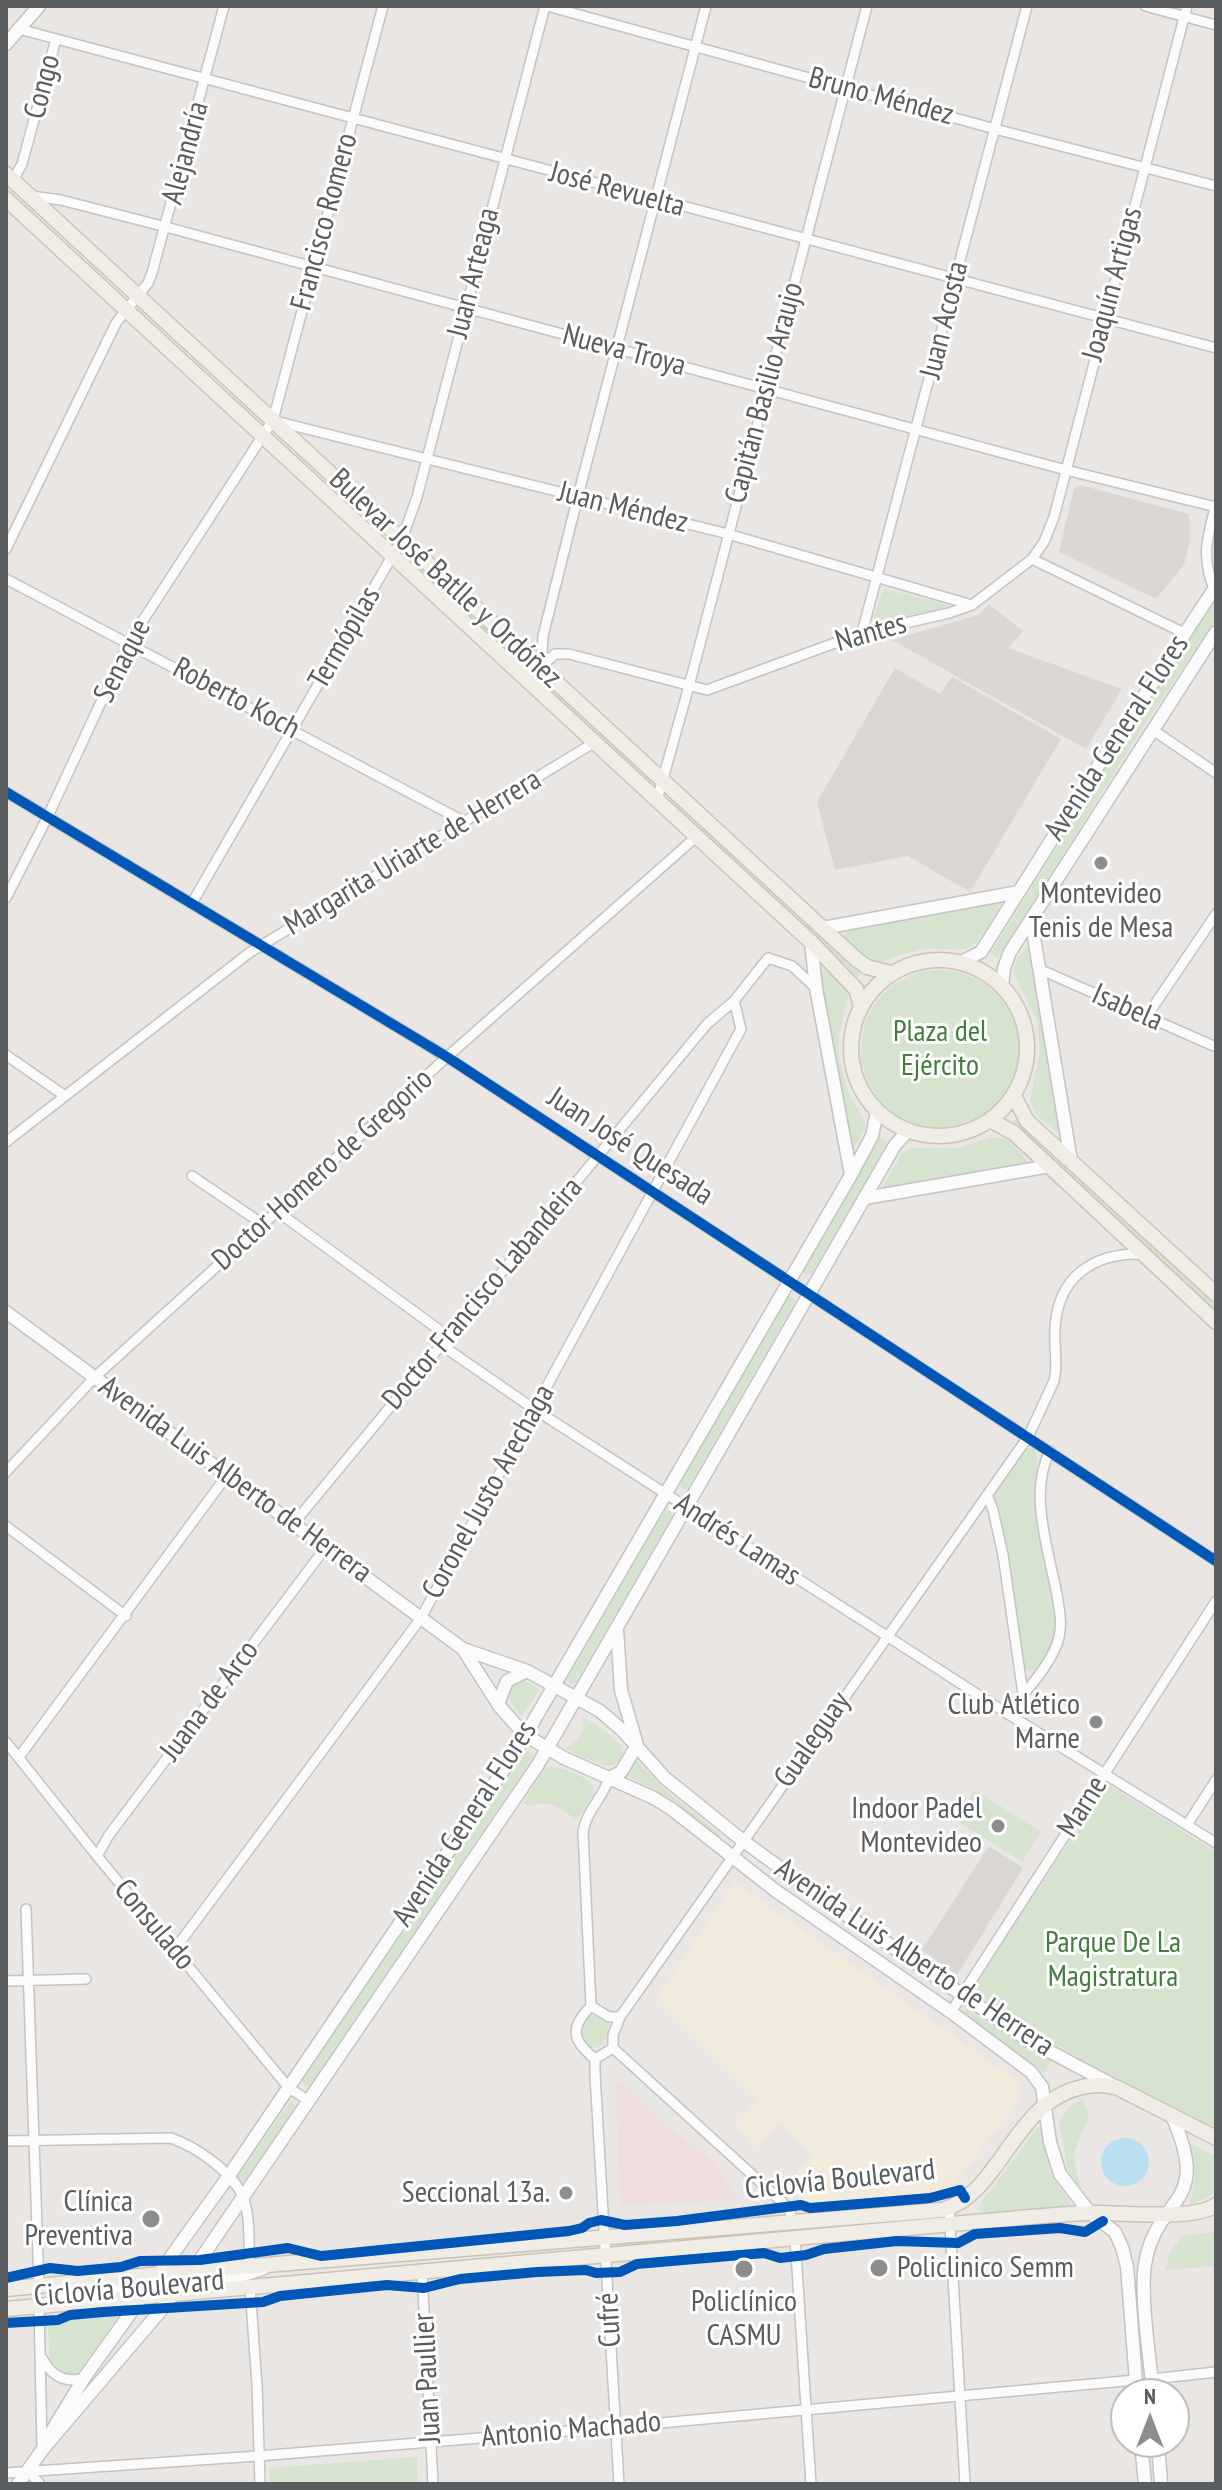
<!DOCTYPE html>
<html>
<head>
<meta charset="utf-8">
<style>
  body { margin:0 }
  #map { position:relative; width:1222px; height:2490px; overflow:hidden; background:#e9e6e3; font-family:"PT Sans Narrow",sans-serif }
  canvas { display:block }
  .frame { position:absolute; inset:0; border:8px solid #595d60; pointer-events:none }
  .north { position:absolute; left:1110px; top:2378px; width:80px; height:80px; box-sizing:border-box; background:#fff; border:2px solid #bdbebf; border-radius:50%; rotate:0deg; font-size:22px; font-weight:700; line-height:32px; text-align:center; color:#595d60 }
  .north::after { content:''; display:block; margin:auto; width:28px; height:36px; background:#8b8d8e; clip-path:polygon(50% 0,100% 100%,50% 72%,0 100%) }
</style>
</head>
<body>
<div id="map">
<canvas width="1222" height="2490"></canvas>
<div class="frame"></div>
<div class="north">N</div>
</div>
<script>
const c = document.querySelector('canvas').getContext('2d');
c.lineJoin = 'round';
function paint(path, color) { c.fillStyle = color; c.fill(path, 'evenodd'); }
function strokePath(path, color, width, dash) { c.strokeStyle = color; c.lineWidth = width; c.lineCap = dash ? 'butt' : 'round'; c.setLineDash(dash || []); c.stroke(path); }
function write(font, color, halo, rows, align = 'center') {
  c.font = font + ' "PT Sans Narrow",sans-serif'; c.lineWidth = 6; c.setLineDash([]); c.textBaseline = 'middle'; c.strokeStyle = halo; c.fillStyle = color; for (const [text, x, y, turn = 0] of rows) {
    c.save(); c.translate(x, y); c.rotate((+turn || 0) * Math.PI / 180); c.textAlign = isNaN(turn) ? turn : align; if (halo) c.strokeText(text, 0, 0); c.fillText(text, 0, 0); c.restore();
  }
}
const commercial = new Path2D(`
  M735 1882 1018 2081 1021 2088 1020 2099 952 2189 939 2195 809 2206 785 2187 811 2155 780 2121 757 2146 735 2125 758 2099 656 1997Z`);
const industrial = new Path2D(`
  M1080 485 1189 514 1190 539 1184 565 1156 599 1059 552 1074 489Z
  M989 604 1023 631 1008 648 1122 689 1086 749 892 640 978 615Z`);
const education = new Path2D(`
  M895 668 940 694 952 677 1061 739 970 892 908 856 835 870 817 802Z
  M989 1846 1023 1868 957 1975 922 1950Z`);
const medical = new Path2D(`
  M621 2081 665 2125 711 2159 739 2199 620 2206 616 2083Z`);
const green = new Path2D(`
  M410 557 652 781V784L407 560Z
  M886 589 948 605V608L872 624 882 592Z
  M1216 599V619L1141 730 998 958 992 956 991 953 1136 719Z
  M668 796 861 974 858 977 665 799Z
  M995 903 999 904V909L977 942 967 949H920L879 962 868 959 844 936 849 930Z
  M1027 946 1031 948 1061 1130 1059 1134 1035 1114 1030 1100 1040 1054 1038 1022 1013 973 1016 960Z
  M825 970 844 988 848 995 839 1036V1055L847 1089 865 1123V1129L854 1149 849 1147 820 974 821 971Z
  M861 1049a79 79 0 1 1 158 0a79 79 0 1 1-158 0Z
  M1017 1119 1216 1305V1311L1012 1122Z
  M992 1137 1008 1140 1029 1162 881 1190 903 1152 915 1148H958Z
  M879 1139H884L887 1144 811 1274 805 1275 803 1268Z
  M790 1296 795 1299V1302L687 1489H681V1481L786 1300Z
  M1028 1448H1035L1037 1457 1038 1521 1057 1630C1053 1646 1046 1665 1030 1672L1023 1665 993 1496Z
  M665 1510 671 1511 672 1517 575 1683 570 1684 568 1678Z
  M521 1679 540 1689 522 1716 506 1695 509 1685Z
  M583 1717 600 1727 622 1746V1756L614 1765 605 1766 565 1749C577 1742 586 1733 583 1717Z
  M530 1751 533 1757 310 2086H303V2080L525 1752Z
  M637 1761 664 1789 721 1835 718 1838 669 1798 629 1776 628 1772Z
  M548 1767C562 1766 585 1776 594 1786L593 1796 576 1820C562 1808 549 1798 530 1806L523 1804 543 1771Z
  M1106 1786 1112 1787 1216 1852V2128H1210L1037 2035 973 1992V1987Z
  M975 1790 1041 1832 1022 1862 956 1820Z
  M965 2010H968L1051 2060 1044 2072 964 2015Z
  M590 2014 609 2022 607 2038 599 2047 591 2048C577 2040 577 2024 590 2014Z
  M1083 2099 1089 2116C1074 2156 1069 2147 1082 2190L1068 2171 1059 2121 1070 2106Z
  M290 2102 295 2105 294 2110 245 2181 239 2182 237 2177Z
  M1038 2127 1040 2129 1051 2174 1070 2202 1069 2207 982 2213 979 2210 982 2201Z
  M1193 2145 1216 2157V2192L1189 2206 1195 2179 1191 2146Z
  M1216 2232V2266L1165 2270 1170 2252 1182 2236Z
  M113 2307 119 2309V2315L80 2371 64 2376 51 2367 48 2330 52 2318 64 2311Z
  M417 2457 418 2484H270L269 2468Z`);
const water = new Path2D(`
  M1101 2162a24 24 0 1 1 48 0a24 24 0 1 1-48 0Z`);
const minor = new Path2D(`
  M547 6 995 129 1216 186
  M1145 6 1216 25
  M19 29 1216 348
  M13 180 22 164 56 39
  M31 196 61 200 166 227 1066 470 1216 507
  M275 421 728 534 972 605
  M6 549 116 323 148 283 152 273 224 6
  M1032 559 1184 633
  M6 579 465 822
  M1214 589C1201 555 1207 538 1216 505
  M862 633 1027 6
  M541 667 555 654H569L707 690 862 633 949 613 972 605 1032 559 1044 542 1054 517 1187 6
  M541 667 543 636 578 496 706 6
  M1153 730 1216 773
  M6 792 447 1057 1216 1561
  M657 800 689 686 867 6
  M6 898 47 818 129 642 273 420 383 6
  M192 903 402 539 417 497 545 6
  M1039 969 1216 1047
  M1147 1016 1216 914
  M6 1055 65 1096
  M6 1142 249 953 595 742
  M192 1176 264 1225
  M278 1212 438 1329 450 1351 534 1409 1008 1714 1216 1843
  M6 1472 95 1377 447 1057 696 837
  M987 1495 993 1510 1003 1555 1023 1694
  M294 1523 707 1024 734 1001 768 958 792 966 816 988
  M6 1526 126 1616
  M1008 1714C1024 1692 1047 1670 1057 1644 1063 1628 1060 1612 1057 1595 1049 1551 1028 1493 1050 1451
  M6 1742 97 1856 289 2088 309 2101
  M19 1757 228 1474
  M1187 1825 1216 1780
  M97 1856 109 1835 326 1547
  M26 1909 39 2286
  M175 1949 421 1618 741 1029 734 1001
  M6 1981 86 1979
  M591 2006 609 2017H620
  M951 2012 1216 1601
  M613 2048V2035L620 2017 1028 1437 1054 1381C1058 1365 1054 1348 1055 1330 1057 1277 1093 1252 1144 1254
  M613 2048 595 2059V2075L619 2484
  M613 2048 781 2201 789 2210 794 2223
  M595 2059C572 2040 569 2029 591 2006L583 1832C586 1811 603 1798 609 1778
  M6 2141 171 2138C196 2147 232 2171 243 2197 251 2217 248 2245 250 2266
  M949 2208 965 2484
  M795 2238 811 2484
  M422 2271 433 2484
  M250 2287 257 2385 260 2484
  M39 2306 42 2447
  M42 2358C51 2375 64 2384 84 2378
  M1152 2379 1216 2372
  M27 2470 40 2484
  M6 2473 258 2456 616 2427 1136 2380`);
const secondary = new Path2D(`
  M6 44 39 6
  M1031 919 1071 1161
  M823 928 1019 892
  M811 942 816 988 851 1175
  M961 962 981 952 1098 766 1216 586
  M1002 986 1004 968 1010 952 1216 632
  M865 1198 1050 1166
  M6 1312 463 1649 500 1707 525 1735 564 1758 654 1798 673 1810 776 1891 951 2012 1031 2072 1042 2087 1050 2142 1060 2174 1090 2213 1115 2232 1122 2247 1127 2267 1137 2394
  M463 1649 527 1671 600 1711 622 1730 665 1778 742 1840 820 1897 1028 2040 1113 2085
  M498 1704 507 1681 527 1671
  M609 1778 621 1772 637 1745 621 1690 617 1629
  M181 2284 244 2275 264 2268
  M46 2304C91 2284 142 2294 187 2273
  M1153 2394C1150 2356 1140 2300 1145 2264 1157 2193 1213 2208 1172 2116
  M47 2439 84 2378 228 2177 515 1753 851 1175 872 1136 877 1112
  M1141 2442 1145 2484
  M1158 2442 1161 2484
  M18 2484 43 2449 162 2309 200 2260 537 1766 895 1145 908 1131`);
const primary = new Path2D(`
  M6 174 856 959 867 967 891 973
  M6 199 811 942 856 989 861 1006
  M851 1048a88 88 0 1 1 176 0a88 88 0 1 1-176 0Z
  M1014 1096 1027 1121 1216 1294
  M990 1120 1014 1133 1216 1322
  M6 2289 192 2271 942 2210C1001 2194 1013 2102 1082 2087 1095 2084 1106 2084 1118 2088L1216 2138
  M6 2309 974 2222C1013 2219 1053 2214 1093 2213 1122 2212 1194 2221 1216 2205`);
const cycleway = new Path2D(`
  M6 792 447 1057 1216 1561
  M6 2278 50 2268 78 2271 121 2267 140 2261 200 2260 288 2248 321 2256 569 2231 582 2228 589 2223 601 2220 625 2225 677 2221 801 2205 810 2208 930 2198 960 2190 965 2198
  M6 2323 58 2320 70 2315 103 2312 263 2302 280 2296 387 2285 424 2288 460 2279 537 2272 586 2270 596 2273 620 2272 637 2264 764 2253 780 2258 806 2255 824 2249 897 2241 958 2243 975 2234 1060 2228 1085 2232 1103 2221`);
const markers = [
  [1101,863,8,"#8b8d8e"],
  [1096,1722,8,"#8b8d8e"],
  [998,1826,8,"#8b8d8e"],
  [566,2193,8,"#8b8d8e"],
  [151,2219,10,"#8b8d8e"],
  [879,2268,10,"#8b8d8e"],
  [744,2269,10,"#8b8d8e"]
];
const streetNames = [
  ["Congo",43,87,-75],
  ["Bruno Méndez",881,97,15],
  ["Alejandría",186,153,-75],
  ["José Revuelta",617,190,15],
  ["Francisco Romero",325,222,-75],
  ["Juan Arteaga",474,273,-76],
  ["Joaquín Artigas",1113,284,-75],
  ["Juan Acosta",945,320,-76],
  ["Nueva Troya",624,351,15],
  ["Capitán Basilio Araujo",765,393,-75],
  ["Juan Méndez",623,508,14],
  ["Bulevar José Batlle y Ordóñez",445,579,43],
  ["Nantes",871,633,-16],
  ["Termópilas",345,638,-60],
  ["Senaque",123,661,-63],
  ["Roberto Koch",236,699,28],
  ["Avenida General Flores",1117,738,-57],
  ["Margarita Uriarte de Herrera",413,853,-31],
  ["Isabela",1127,1008,24],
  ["Juan José Quesada",630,1147,33],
  ["Doctor Homero de Gregorio",323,1170,-42],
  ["Doctor Francisco Labandeira",483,1294,-50],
  ["Avenida Luis Alberto de Herrera",235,1480,36],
  ["Coronel Justo Arechaga",489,1492,-61],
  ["Andrés Lamas",737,1540,33],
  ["Juana de Arco",210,1701,-53],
  ["Gualeguay",813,1740,-55],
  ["Marne",1083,1807,-58],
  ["Avenida General Flores",465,1824,-57],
  ["Consulado",154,1925,50],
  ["Avenida Luis Alberto de Herrera",914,1958,34],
  ["Ciclovía Boulevard",840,2180,-6],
  ["Ciclovía Boulevard",129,2289,-5],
  ["Cufré",610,2320,-93],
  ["Juan Paullier",428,2378,-93],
  ["Antonio Machado",571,2430,-5]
];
const poiNames = [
  ["Montevideo",1101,894,"center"],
  ["Tenis de Mesa",1101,928,"center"],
  ["Club Atlético",1080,1705],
  ["Marne",1080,1739],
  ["Indoor Padel",982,1809],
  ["Montevideo",982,1843],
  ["Seccional 13a.",550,2193],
  ["Clínica",133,2202],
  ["Preventiva",133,2236],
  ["Policlinico Semm",897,2268,"left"],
  ["Policlínico",744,2302,"center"],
  ["CASMU",744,2336,"center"]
];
const parkNames = [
  ["Plaza del",940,1032],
  ["Ejército",940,1066],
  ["Parque De La",1113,1943],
  ["Magistratura",1113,1977]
];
paint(commercial, '#f2eadc');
paint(industrial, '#dad7d4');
paint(education, '#dad6d3');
paint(medical, '#eededd');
paint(green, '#d5e3cf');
paint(water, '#b9e0f0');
strokePath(minor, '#c4c3c4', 12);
strokePath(secondary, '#c4c3c4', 15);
strokePath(primary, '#cec3b3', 17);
strokePath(minor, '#fcfbfb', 9);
strokePath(secondary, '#fcfbfb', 12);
strokePath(primary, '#f0ede6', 14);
strokePath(cycleway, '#0057b8', 10);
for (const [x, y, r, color] of markers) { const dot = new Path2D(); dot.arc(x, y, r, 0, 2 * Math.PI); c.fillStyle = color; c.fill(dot); strokePath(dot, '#fff', 3); }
write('30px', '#595d60', '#fff', streetNames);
write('30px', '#595d60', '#fff', poiNames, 'right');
write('30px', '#427d3c', '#fff', parkNames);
</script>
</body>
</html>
